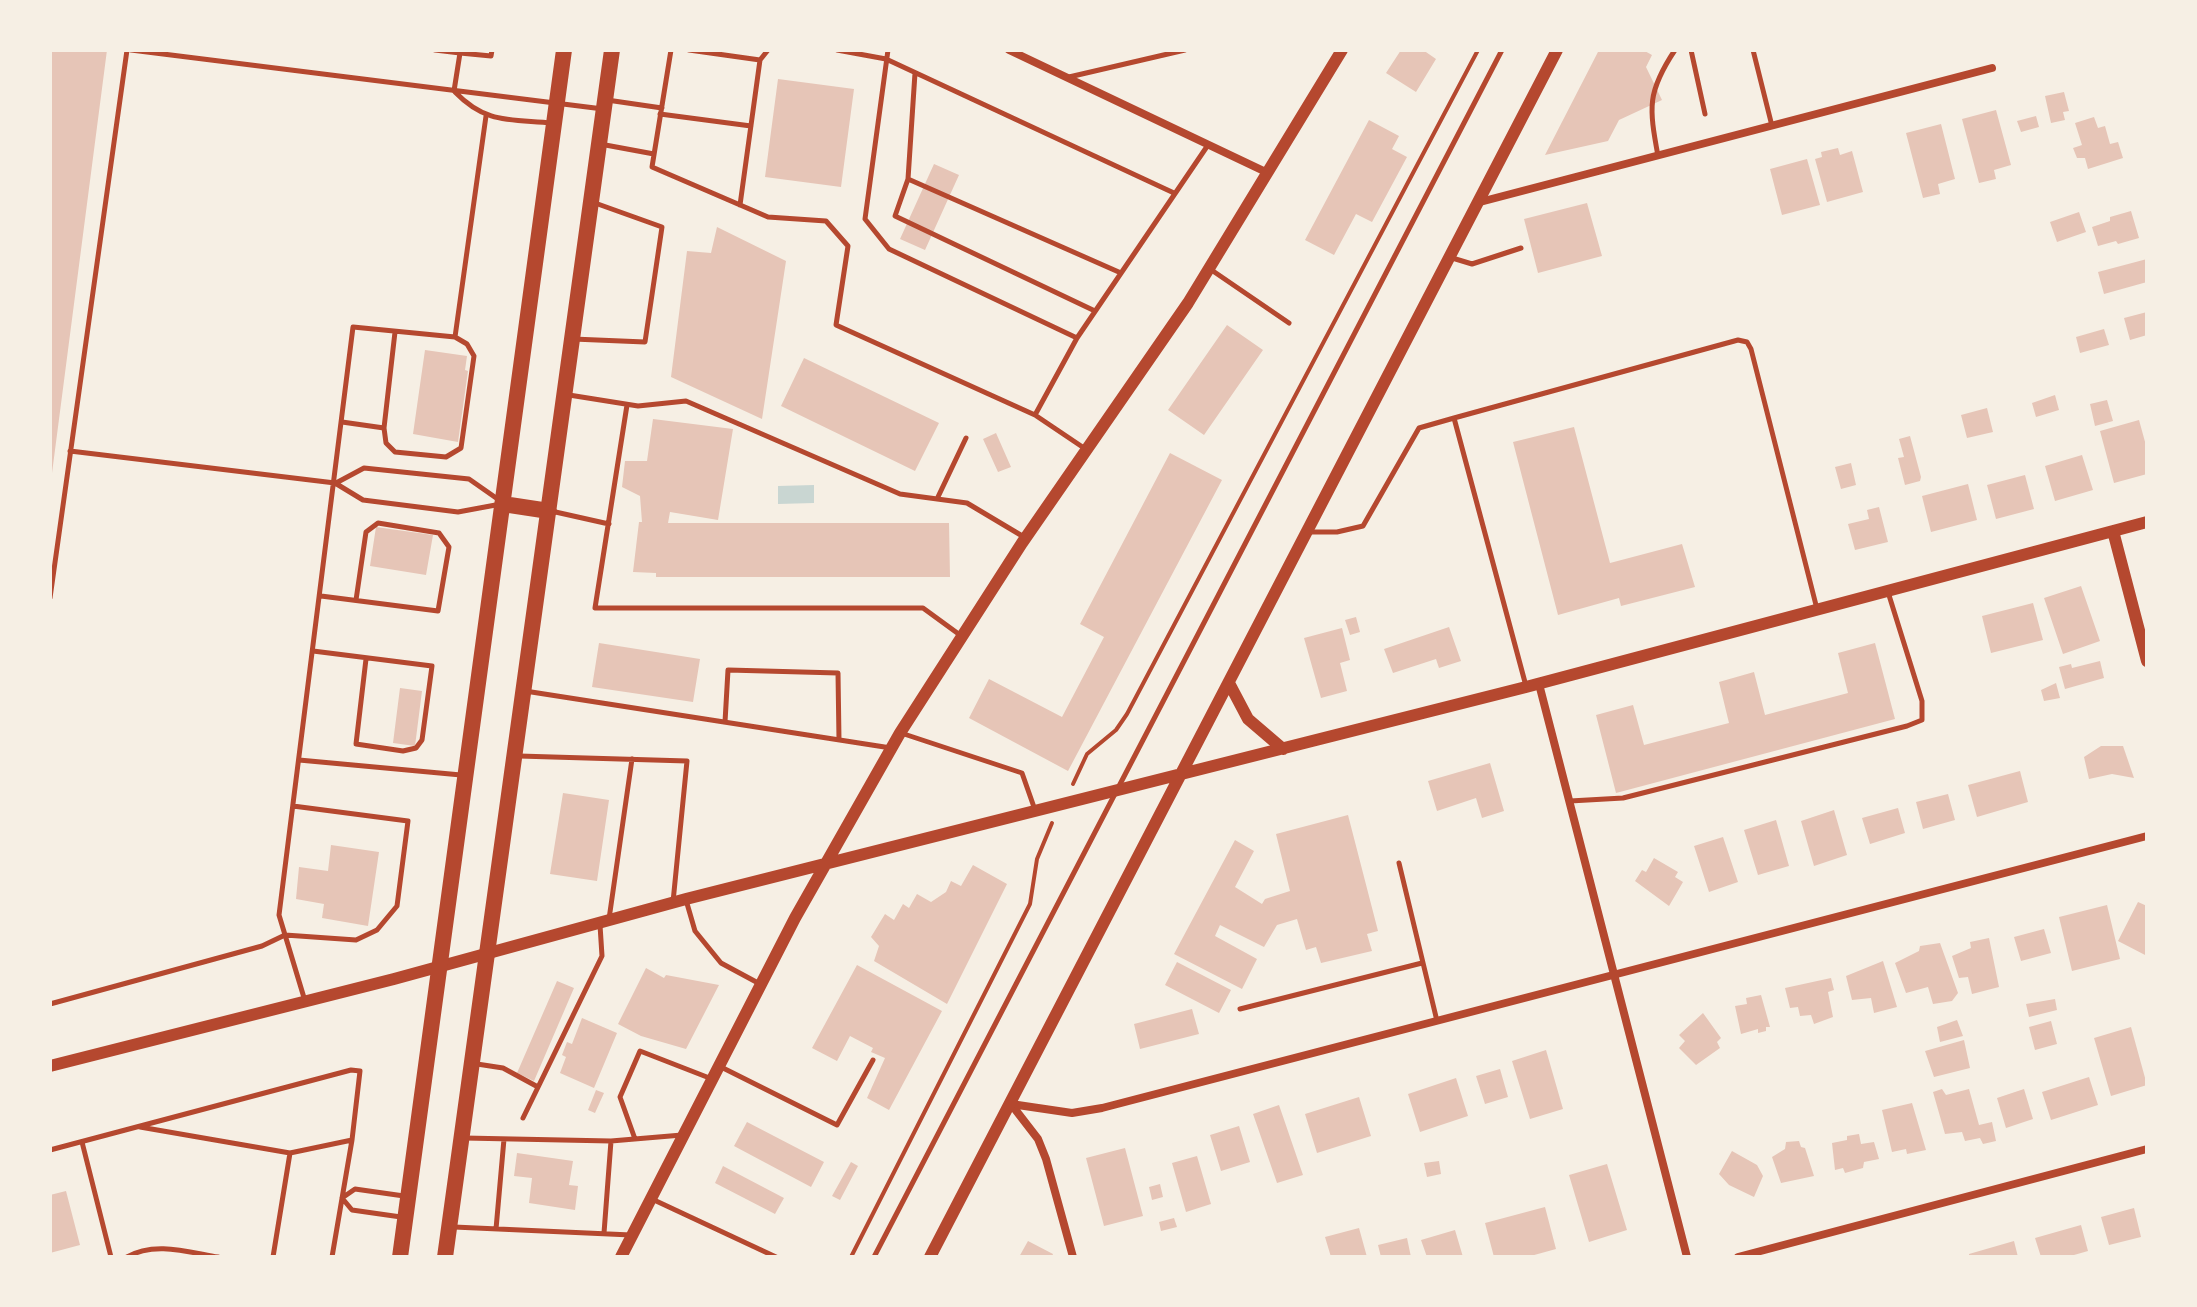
<!DOCTYPE html>
<html>
<head>
<meta charset="utf-8">
<style>
  body { margin:0 }
  #map { position:relative; width:2197px; height:1307px; overflow:hidden; background:#f6efe4; font-family:"Times New Roman",serif }
  canvas { display:block }
  .frame { position:absolute; inset:0; border:52px solid #f6efe4; pointer-events:none }
</style>
</head>
<body>
<div id="map">
<canvas width="2197" height="1307"></canvas>
<div class="frame"></div>
</div>
<script>
const c = document.querySelector('canvas').getContext('2d');
c.lineJoin = 'round';
function paint(path, color) { c.fillStyle = color; c.fill(path, 'evenodd'); }
function strokePath(path, color, width, dash) { c.strokeStyle = color; c.lineWidth = width; c.lineCap = dash ? 'butt' : 'round'; c.setLineDash(dash || []); c.stroke(path); }
const water = new Path2D(`
  M814 485V503L778 504V486Z`);
const building = new Path2D(`
  M50 50H107L52 473H50Z
  M1401 50H1423L1436 59 1416 92 1386 73Z
  M1599 50H1643L1652 55 1646 67 1662 100 1619 120 1608 141 1545 155Z
  M778 79 854 89 841 187 765 177Z
  M2064 92 2069 111 2063 112 2065 120 2051 123 2045 96Z
  M1996 110 2011 165 1994 170 1996 179 1979 183 1962 119Z
  M2036 116 2039 127 2021 132 2017 121Z
  M2094 117 2098 128 2105 126 2110 144 2118 142 2123 158 2088 169 2085 158H2077L2073 148 2082 145 2075 123Z
  M1369 120 1399 136 1392 149 1407 157 1372 222 1356 214 1334 255 1305 240Z
  M1941 124 1955 179 1938 184 1940 194 1923 198 1906 133Z
  M1838 148 1840 155 1852 151 1863 192 1827 202 1815 159 1822 157 1821 152Z
  M1807 159 1820 205 1782 215 1770 169Z
  M934 164 959 175 925 250 900 239Z
  M1587 203 1602 256 1538 273 1524 219Z
  M2131 211 2139 238 2118 244 2116 241 2098 246 2092 227 2110 221V217Z
  M2079 212 2086 232 2057 242 2050 222Z
  M717 227 786 261 762 419 671 377 687 251 711 253Z
  M2147 259V282L2104 294 2098 272Z
  M2147 312V335L2130 340 2124 318Z
  M1227 325 1263 350 1204 435 1168 410Z
  M2104 329 2109 345 2080 353 2076 337Z
  M425 350 467 356 465 370 468 371 458 442 413 434Z
  M804 358 939 423 915 471 781 406Z
  M2055 395 2059 410 2036 417 2032 403Z
  M2107 400 2113 421 2095 426 2090 404Z
  M1987 408 1993 432 1967 438 1961 415Z
  M653 419 733 429 718 520 670 512 668 523H949L950 577H656V573L633 572 639 522H642L640 496 622 487 625 461H647Z
  M2139 420 2147 449V474L2114 483 2100 431Z
  M1574 427 1610 563 1682 544 1695 587 1621 606 1619 598 1558 615 1513 442Z
  M996 433 1011 467 998 472 983 439Z
  M1910 436 1921 477 1920 481 1905 485 1898 458 1904 457 1899 439Z
  M1170 453 1222 480 1068 771 969 718 989 679 1062 717 1104 637 1080 624Z
  M2082 455 2093 490 2055 501 2045 466Z
  M1851 463 1856 485 1841 489 1835 467Z
  M2025 475 2034 509 1996 519 1987 485Z
  M1968 484 1977 520 1931 532 1922 496Z
  M1879 507 1888 542 1855 550 1848 524 1869 519 1867 510Z
  M376 527 433 535 426 575 370 566Z
  M2081 586 2100 641 2063 654 2044 598Z
  M2033 603 2043 640 1991 653 1982 616Z
  M1356 617 1360 632 1350 635 1345 620Z
  M1449 627 1461 661 1439 668 1436 659 1393 673 1384 649Z
  M1342 628 1350 660 1340 663 1347 691 1321 698 1304 638Z
  M599 643 700 659 693 702 592 687Z
  M1875 643 1895 719 1616 793 1596 715 1633 705 1644 745 1729 723 1719 682 1754 672 1765 715 1848 693 1838 653Z
  M2100 661 2104 678 2065 689 2059 667 2071 664 2072 668Z
  M2056 683 2060 698 2044 701 2041 690Z
  M400 688 422 691 415 746 393 743Z
  M2101 746H2123L2134 778 2112 774 2089 779 2084 757Z
  M1490 763 1504 811 1482 818 1476 798 1437 811 1428 781Z
  M2020 771 2028 802 1977 817 1968 785Z
  M563 793 609 800 597 881 550 874Z
  M1948 794 1955 820 1923 829 1916 802Z
  M1898 808 1905 833 1870 844 1862 818Z
  M1834 810 1847 855 1814 866 1801 821Z
  M1348 815 1378 931 1367 934 1372 951 1321 963 1316 947 1306 950 1297 919 1277 925 1264 947 1220 925 1215 936 1257 959 1242 989 1174 954 1235 840 1254 851 1235 887 1262 904 1265 899 1290 891 1276 834Z
  M1776 820 1789 866 1758 875 1744 830Z
  M1723 837 1738 882 1709 892 1694 846Z
  M331 845 379 852 368 926 322 918 324 904 296 899 299 867 328 871Z
  M1654 858 1678 872 1675 877 1683 882 1669 906 1635 881 1642 870 1646 872Z
  M973 865 1007 884 947 1004 874 961 879 946 871 937 885 914 894 920 903 904 909 908 917 894 931 902 946 892 951 881 961 886Z
  M2138 902 2147 906V956L2118 941Z
  M2107 905 2120 959 2072 971 2059 917Z
  M2044 929 2051 953 2021 961 2014 937Z
  M1989 938 1999 987 1972 994 1968 977 1959 978 1952 956 1971 948 1970 942Z
  M1940 943 1958 993 1952 1001 1933 1004 1928 987 1906 993 1895 963 1919 951 1920 946Z
  M1883 961 1897 1007 1874 1013 1871 998 1852 1000 1846 976Z
  M1177 962 1231 990 1219 1013 1165 985Z
  M857 965 942 1011 889 1110 867 1098 885 1058 871 1052 873 1048 850 1036 837 1061 812 1048Z
  M646 968 664 978 666 975 719 985 686 1049 641 1036 618 1024Z
  M1831 978 1834 990 1828 992 1833 1017 1814 1024 1811 1015 1800 1016 1798 1007 1790 1008 1785 988Z
  M557 981 574 988 534 1081 517 1073Z
  M1761 995 1770 1027H1766V1031L1758 1033V1029L1741 1034 1735 1006 1747 1004 1746 998Z
  M2055 999 2057 1010 2029 1017 2026 1004Z
  M1192 1009 1199 1034 1140 1049 1134 1024Z
  M1703 1013 1721 1038 1717 1042 1720 1048 1696 1065 1679 1048 1685 1041 1679 1035Z
  M582 1018 617 1033 594 1088 560 1073 566 1057 562 1055 567 1042 572 1044Z
  M1957 1020 1963 1036 1940 1042 1937 1027Z
  M2051 1021 2057 1044 2035 1050 2029 1027Z
  M2131 1027 2147 1085 2111 1096 2094 1038Z
  M1964 1040 1970 1068 1934 1077 1925 1051Z
  M1546 1050 1563 1109 1530 1119 1512 1061Z
  M1500 1069 1508 1097 1485 1104 1476 1076Z
  M2089 1077 2098 1105 2051 1120 2042 1092Z
  M1456 1078 1468 1116 1420 1132 1408 1094Z
  M1942 1089 1946 1095 1969 1089 1979 1125 1992 1122 1996 1141 1983 1144 1980 1138 1965 1141 1962 1132 1945 1134 1933 1092Z
  M2024 1089 2033 1119 2006 1128 1997 1098Z
  M596 1090 604 1093 595 1113 588 1110Z
  M1359 1097 1371 1136 1317 1153 1305 1114Z
  M1912 1103 1926 1150 1907 1154 1906 1149 1892 1152 1882 1110Z
  M1279 1105 1303 1175 1277 1183 1253 1114Z
  M747 1122 824 1162 811 1187 734 1146Z
  M1239 1126 1250 1162 1221 1171 1210 1135Z
  M1859 1134 1861 1144 1874 1142 1879 1159 1864 1162 1863 1168 1845 1173 1843 1168 1835 1170 1832 1143 1847 1140V1136Z
  M1799 1141 1801 1147 1805 1148 1814 1176 1781 1183 1772 1157 1785 1149 1786 1142Z
  M1125 1148 1143 1216 1104 1226 1086 1158Z
  M1732 1151 1757 1165 1763 1176 1754 1197 1729 1185 1719 1174Z
  M517 1153 573 1161 569 1185 578 1186 575 1210 529 1203 532 1178 514 1176Z
  M1197 1156 1211 1204 1186 1212 1172 1163Z
  M1439 1161 1441 1174 1427 1177 1424 1163Z
  M851 1162 858 1166 840 1200 832 1196Z
  M1607 1164 1627 1230 1589 1242 1569 1175Z
  M723 1166 784 1198 775 1214 715 1183Z
  M1160 1184 1163 1197 1152 1200 1149 1187Z
  M66 1191 80 1245 50 1253V1195Z
  M1545 1207 1556 1249 1527 1257H1494L1485 1223Z
  M2134 1208 2141 1237 2109 1245 2101 1217Z
  M1174 1218 1177 1227 1161 1231 1159 1222Z
  M2081 1225 2088 1251 2067 1257H2041L2035 1238Z
  M1359 1228 1367 1257H1331L1325 1237Z
  M1455 1230 1463 1257H1427L1421 1240Z
  M1407 1238 1411 1257H1381L1378 1245Z
  M1028 1241 1053 1254 1052 1257H1019Z
  M2014 1241 2018 1257H1969V1254Z`);
const path = new Path2D(`
  M1073 784 1087 754 1116 730 1127 714 1478 50
  M851 1257 1030 904 1037 859 1052 823`);
const service = new Path2D(`
  M131 50 603 109
  M435 50 460 53 454 91
  M671 50 652 167 768 217 826 221 848 246 836 325 1035 415
  M689 50 760 60 768 50
  M837 50 886 59 1174 193
  M888 50 865 219 889 249 1077 338 1035 415 1084 448
  M1691 50 1705 114
  M1753 50 1772 126
  M460 53 491 56 492 50
  M915 73 908 179 1121 273
  M1069 77 1185 50
  M455 92C486 124 509 119 552 123
  M607 100 662 108
  M660 114 751 126
  M600 144 654 154
  M1658 156C1649 107 1647 92 1675 50
  M908 179 895 216 1095 311
  M740 205 760 60
  M1449 257 1472 264 1521 248
  M1210 269 1289 323
  M455 337 486 116
  M1077 338 1208 145
  M573 339 645 342 662 227 595 203
  M569 395 638 406 686 401 900 494 967 503 1024 537
  M627 405 595 608H923L960 635
  M342 422 384 428 395 332
  M70 451 335 483 363 500 458 512 501 504
  M336 483 364 468 469 479 499 500
  M937 499 966 438
  M551 511 609 524
  M1308 532H1337L1363 526 1419 428 1454 418
  M321 596 438 611 449 547 439 533 378 523 366 532 356 600
  M50 598 127 50
  M313 651 432 666 422 740 416 748 403 751 356 744 366 659
  M1526 686 1454 418 1738 340 1747 342 1751 349 1817 609
  M525 691 891 748
  M725 722 728 670 838 673 839 740
  M901 733 1022 773 1035 810
  M519 756 687 761 673 902
  M299 760 461 775
  M1570 801 1623 798 1907 726 1922 720V701L1888 592
  M1399 863 1437 1021
  M686 900 695 931 721 963 760 984
  M609 919 632 759
  M305 1001 279 915 353 327 455 337 467 344 474 356 461 448 446 457 395 452 386 443 384 428
  M50 1004 262 946 285 935 356 940 377 930 397 906 408 821 293 806
  M1240 1009 1422 963
  M477 1064 503 1068 538 1087
  M721 1067 837 1125 873 1060
  M523 1118 602 956 600 925
  M464 1138 611 1141
  M635 1139 620 1097 640 1051 712 1079
  M82 1142 111 1257
  M50 1150 351 1070 360 1071 352 1140 290 1153 140 1127
  M654 1200 776 1257
  M401 1217 352 1210 342 1198 355 1189 404 1196
  M454 1227 631 1235
  M496 1229 504 1139
  M604 1233 611 1141 682 1135
  M127 1257C154 1241 188 1252 218 1257
  M273 1257 290 1153
  M332 1257 352 1140
  M874 1257 1502 50`);
const minor = new Path2D(`
  M1009 50 1268 173
  M1480 202 1992 68
  M1539 684 1687 1257
  M1011 1104 1072 1113 1102 1108 2147 836
  M1011 1104 1038 1139 1046 1159 1073 1257
  M1738 1257 2147 1149`);
const tertiary = new Path2D(`
  M2113 531 2147 661
  M1229 683 1248 719 1283 749
  M50 1066 394 979 686 899 1526 687 2147 522
  M621 1257 795 918 900 733 1022 543 1188 303 1342 50
  M930 1257 1557 50`);
const trunk = new Path2D(`
  M503 504 549 511
  M400 1257 564 50
  M445 1257 612 50`);
paint(water, '#c9d6d2');
paint(building, '#e6c5b7');
strokePath(path, '#b5482f', 4);
strokePath(service, '#b5482f', 5);
strokePath(minor, '#b5482f', 8);
strokePath(tertiary, '#b5482f', 12);
strokePath(trunk, '#b5482f', 16);
</script>
</body>
</html>
